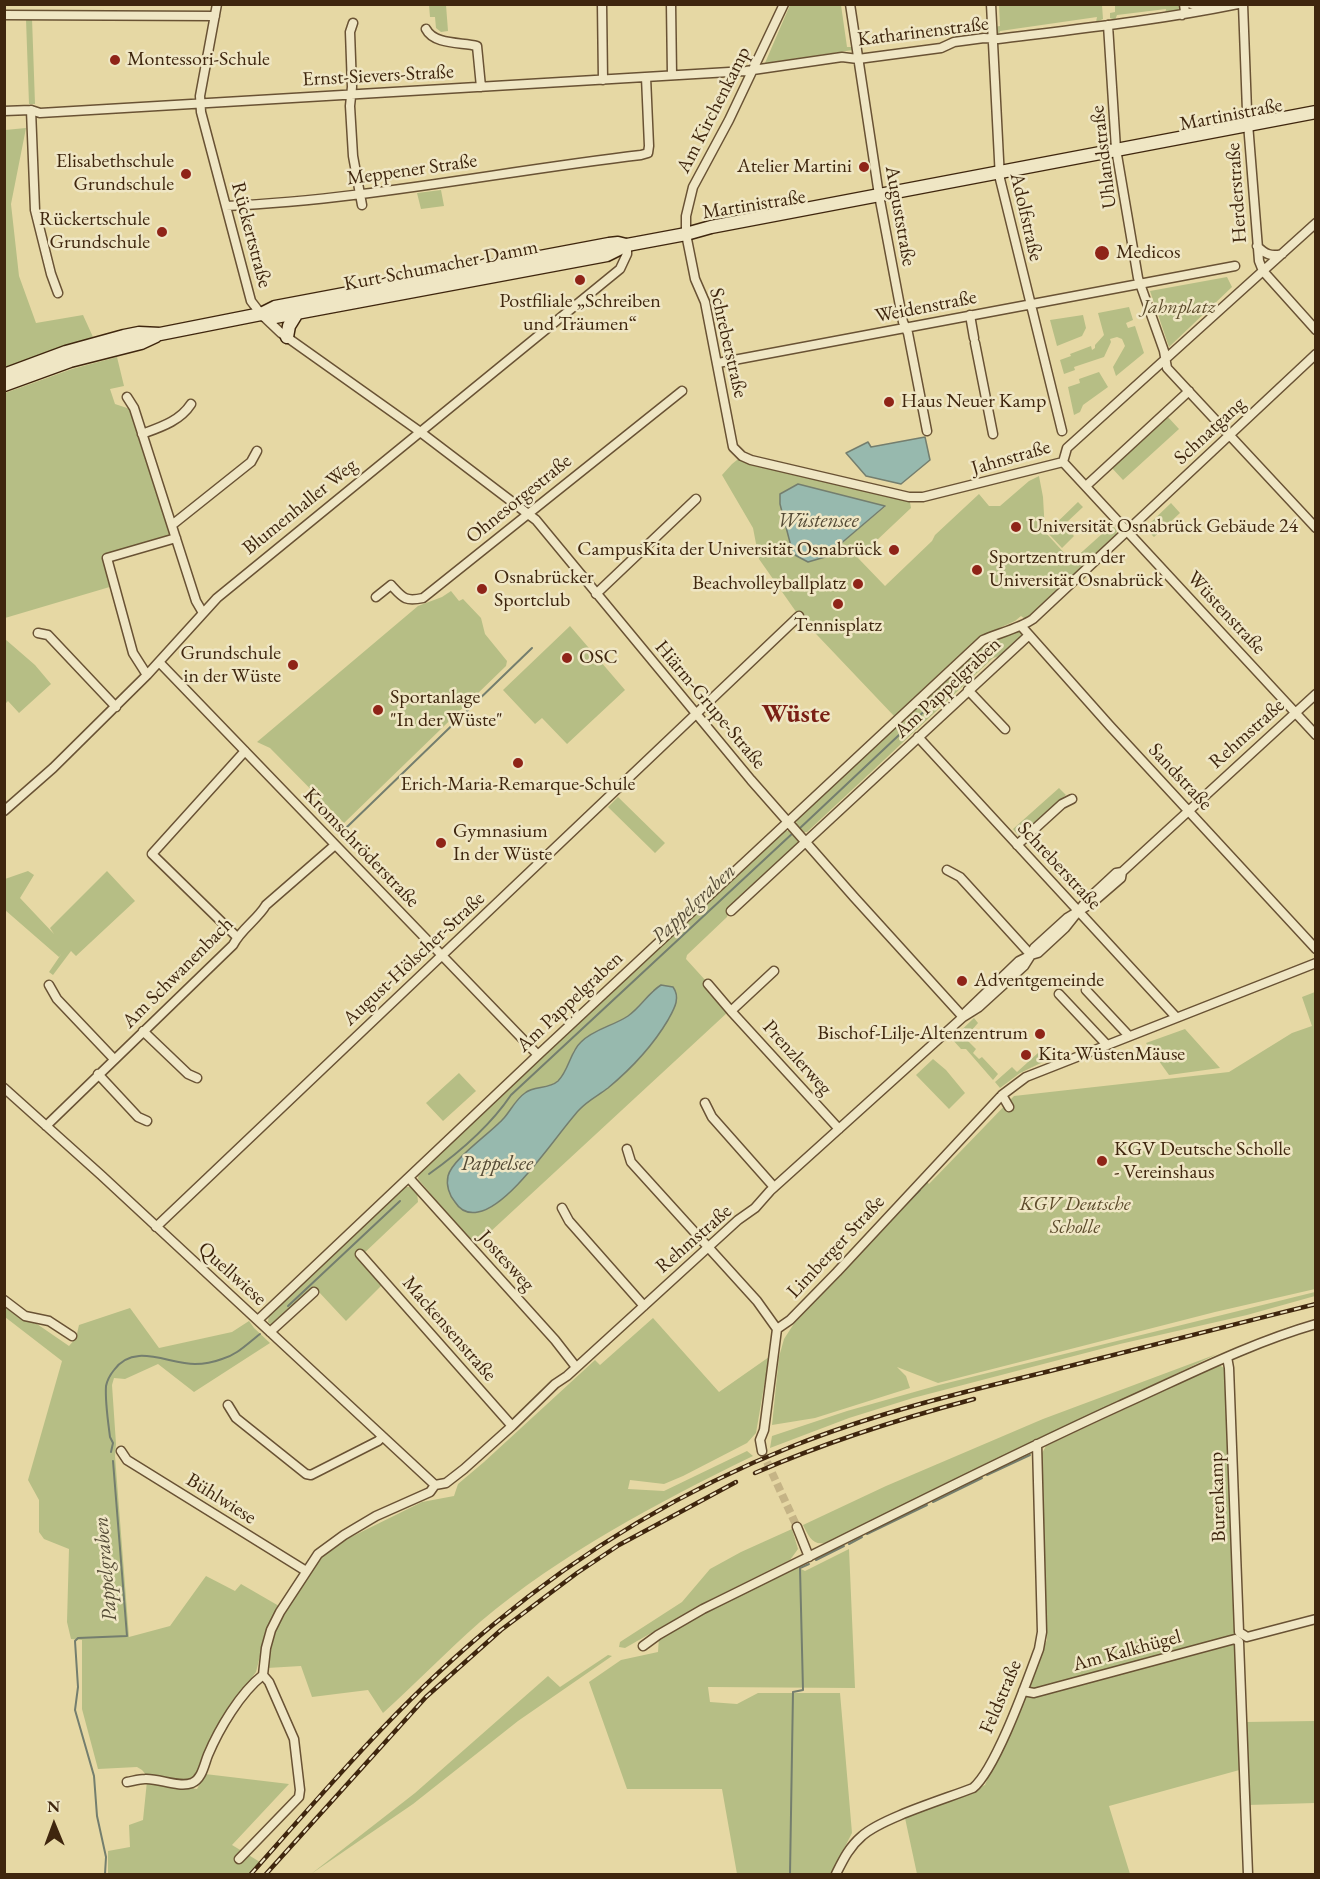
<!DOCTYPE html>
<html>
<head>
<meta charset="utf-8">
<style>
  body { margin:0 }
  #map { position:relative; width:1320px; height:1879px; overflow:hidden; background:#e6d8a4; font-family:"EB Garamond",serif }
  canvas { display:block }
  .frame { position:absolute; inset:0; border:6px solid #3f260e; pointer-events:none }
  .north { position:absolute; left:24px; top:1795px; width:60px; height:60px; -webkit-text-stroke:4px #efe6c4; paint-order:stroke; rotate:359deg; font-size:16px; font-weight:700; line-height:24px; text-align:center; color:#3f260e }
  .north::after { content:''; display:block; margin:auto; width:21px; height:27px; background:#3f260e; clip-path:polygon(50% 0,100% 100%,50% 72%,0 100%) }
</style>
</head>
<body>
<div id="map">
<canvas width="1320" height="1879"></canvas>
<div class="frame"></div>
<div class="north">N</div>
</div>
<script>
const c = document.querySelector('canvas').getContext('2d');
c.lineJoin = 'round';
function paint(path, color) { c.fillStyle = color; c.fill(path, 'evenodd'); }
function strokePath(path, color, width, dash) { c.strokeStyle = color; c.lineWidth = width; c.lineCap = dash ? 'butt' : 'round'; c.setLineDash(dash || []); c.stroke(path); }
function write(font, color, halo, rows, align = 'center') {
  c.font = font + ' "EB Garamond",serif'; c.lineWidth = 5; c.setLineDash([]); c.textBaseline = 'middle'; c.strokeStyle = halo; c.fillStyle = color; for (const [text, x, y, turn = 0] of rows) {
    c.save(); c.translate(x, y); c.rotate((+turn || 0) * Math.PI / 180); c.textAlign = isNaN(turn) ? turn : align; if (halo) c.strokeText(text, 0, 0); c.fillText(text, 0, 0); c.restore();
  }
}
const green = new Path2D(`
  M1152 4 1180 6 1181 10 1165 14 1166 9 1117 15 1115 20 1110 18V13L1115 12V5Z
  M429 5H446L448 31 441 32 436 28 435 17H430Z
  M790 5H841L847 47H853V50L765 63Z
  M999 5H1102L1103 19 1096 22 1097 17 1000 31 998 36 995 35 994 27 1000 26Z
  M32 18 35 104H29L26 19Z
  M26 128 11 204 19 276 36 323 83 315 93 337 5 367V130Z
  M441 190 444 206 421 209 417 193Z
  M1227 277 1232 287 1169 347 1150 291Z
  M1129 307 1133 320 1126 323 1128 328 1135 326 1144 353 1116 376 1113 367 1125 346 1122 339 1117 337 1110 339 1111 342 1104 357 1074 367 1075 370 1064 374 1060 360 1071 356 1070 354 1091 346 1092 350 1095 348V345L1104 335 1098 313Z
  M1083 315 1086 328 1082 336 1057 346 1050 320Z
  M117 357 124 386 110 389 115 404 130 409 171 536 104 556 113 586 5 618V393L72 369Z
  M1099 372 1108 387 1083 405 1080 412 1074 415 1068 387 1080 383 1079 379Z
  M1167 416 1179 429 1123 480 1111 467Z
  M742 456 909 497 911 508 858 558 885 586 932 541 935 535 979 494 989 506H1000L1029 481 1039 476 1043 497 1045 532 1067 556 1070 555 1074 559 1112 525 1117 530 1116 536 1031 616 1025 619 1021 616 1015 621 979 637 894 716 799 616 759 559 753 528 722 475 732 464ZM798 484 885 506V507L825 557 780 504V494Z
  M1078 502 1083 507 1066 523 1073 528 1069 531 1074 536 1062 548 1047 532Z
  M1171 503 1180 513 1154 537 1145 528Z
  M451 591 459 601 463 599 481 618 485 634 507 661 506 666 344 823 270 748 257 742 418 606 442 597Z
  M570 626 625 690 567 744 542 718 535 724 503 690Z
  M1018 630 1023 635 1000 656 993 658 807 832H804L796 824 797 818 894 728C900 724 908 720 910 713L983 645 987 649 993 643V639Z
  M5 639 35 665 51 684 19 713 8 701 5 704Z
  M1059 788 1066 795 1019 836 1013 829Z
  M618 797 665 843 655 853 608 807Z
  M782 831H789L798 841 797 845 729 910 727 917 687 955 686 959 706 981 703 984 728 1012 476 1245 429 1195 430 1193 418 1179 419 1172ZM653 990 677 999C663 1036 638 1064 607 1088 599 1095 589 1100 582 1107 547 1142 525 1187 481 1212L504 1119 514 1104 530 1090 546 1088 555 1083 563 1076 574 1050 586 1038 630 1015Z
  M28 871 34 875 20 898 54 934 50 928 107 871 135 901 76 956 71 951 53 975 49 972 62 953 59 957 5 910V879Z
  M1315 992V1289L1215 1312 938 1383 897 1367 906 1376 910 1388 815 1418 772 1425 779 1357 784 1339 795 1322 926 1181 929 1184 1014 1096 1229 1072 1292 1033 1312 1026 1302 997Z
  M974 1018 978 1023 965 1038 976 1049 973 1053 979 1059 982 1057 998 1074 993 1080 966 1049H961L952 1039Z
  M1185 1029 1220 1068 1169 1075 1146 1043Z
  M1038 1053 1043 1062 1020 1073 1000 1088 995 1082 1012 1067 1017 1072Z
  M933 1059 946 1070 965 1093 949 1109 916 1075Z
  M459 1073 476 1091 443 1121 426 1103Z
  M403 1187H412L417 1192 418 1202 360 1257 383 1284 346 1321 318 1291 312 1290 274 1327 268 1322 269 1313Z
  M1315 1292V1296L1247 1315 1120 1344 913 1398 849 1418 770 1448 772 1436 847 1411 939 1385Z
  M4 1304 26 1321 37 1324 69 1346 76 1338 79 1325 130 1308 159 1348 232 1332 249 1321 254 1328 270 1343 194 1392 158 1364 125 1379 114 1378 112 1385 116 1444 115 1456 129 1637 170 1626 206 1576 235 1591 241 1584 279 1606 267 1628 256 1672 219 1722 199 1772 192 1779 184 1781 147 1776 142 1770 137 1767 98 1769 82 1709V1640L71 1639 67 1622 69 1549 44 1539 39 1532V1500L28 1480 62 1361 5 1317Z
  M653 1318 719 1392 769 1357 756 1433 747 1443 683 1476 664 1484 630 1480 628 1489 664 1491 747 1451 753 1456C657 1503 562 1553 480 1622 447 1651 416 1683 383 1713L368 1690 312 1697 301 1666 267 1668 270 1649 276 1625 320 1558 349 1538 422 1502 454 1496 458 1484 484 1462 595 1360 600 1365Z
  M1217 1354 828 1542C813 1547 809 1537 803 1525L886 1486 1043 1419Z
  M1219 1365 1226 1369 1246 1722 1315 1721V1803L1248 1805 1243 1769 1109 1806 1130 1874H917L905 1818 985 1785 1027 1681 1047 1640 1041 1455 1046 1446Z
  M792 1529 798 1549 790 1560 702 1604 625 1648 619 1647 620 1642 682 1602 710 1569 741 1552Z
  M849 1549 855 1688 708 1687 710 1702 737 1704 758 1693H840L852 1833 831 1874H737L722 1789H627L589 1682 621 1660 658 1652 659 1637 705 1611 797 1567 805 1571Z
  M608 1655 612 1656 518 1721 413 1804 311 1874 415 1793 548 1676 560 1687Z
  M205 1774 289 1784 232 1845 260 1862 249 1874H108V1851L130 1847 129 1825 143 1820 147 1781 197 1789Z`);
const water = new Path2D(`
  M925 437 930 460 901 484 866 476 846 453 868 442 871 447Z
  M798 484 885 506 825 557 808 562 793 554 780 504V494Z
  M661 985 673 987C681 998 674 1009 668 1020 652 1047 632 1068 608 1088 599 1095 587 1101 579 1110 556 1135 511 1206 478 1212 468 1214 460 1210 455 1202 449 1195 446 1185 448 1176 452 1159 492 1132 504 1118 511 1110 516 1099 525 1093 534 1085 548 1090 558 1081 569 1070 570 1052 581 1042 594 1029 613 1026 628 1016 641 1007 648 993 661 985Z`);
const stream = new Path2D(`
  M347 827 532 648
  M799 829 982 657
  M429 1174C460 1152 490 1126 511 1095L794 832
  M922 1187 927 1182
  M904 1206 920 1190
  M288 1306 400 1201
  M111 1452 113 1443 110 1437C108 1421 105 1402 106 1386 107 1381 110 1375 114 1370 134 1342 168 1364 195 1364 204 1364 214 1362 222 1359 237 1355 248 1343 260 1334
  M987 1475 1030 1455
  M933 1502 982 1478
  M867 1534 927 1505
  M849 1544 862 1537
  M816 1560 844 1546
  M105 1874 106 1857 97 1816 94 1776 75 1710 78 1687 75 1641 78 1638 127 1636 113 1461
  M790 1874 793 1692 803 1690 800 1568 809 1564`);
const streetTunnel = new Path2D(`
  M762 1451 797 1527`);
const street = new Path2D(`
  M217 4 200 96 201 112 251 301 261 314 281 333 419 431 536 520 751 780 854 897 963 1017
  M602 4 603 80
  M671 4 672 75
  M784 4 729 120 693 187 686 216V234L695 279 705 302 733 447 742 456 751 460 909 497H923L1063 462 1067 448 1316 223
  M850 4 879 195 903 322 908 333 927 431
  M991 4 1000 179 1062 431
  M1191 4 1209 9
  M1243 4 1247 111 1259 261 1263 271 1316 330
  M4 15 215 16
  M1182 15 1185 12 1184 4
  M353 23 350 32 352 87 350 106 353 156 362 205
  M1108 25 1116 149 1138 278 1164 351 1167 368 1316 528
  M426 29C434 45 462 42 477 46L481 87
  M31 110 35 210 51 274 58 293
  M4 111 31 110 40 113 746 71 842 57 858 59 941 48 954 42 984 38 998 39C1078 29 1159 20 1238 4
  M226 206C365 200 503 171 641 155L648 153 649 146 646 77
  M1257 246C1265 254 1271 257 1282 254
  M970 315 974 338
  M975 343 993 434
  M718 363 1235 266
  M127 397 134 408 196 601 203 613
  M142 434C161 427 180 421 191 404
  M1063 462 1316 735
  M1086 486 1189 391
  M172 525 251 462 257 451
  M596 594 696 499
  M376 597 391 585C403 598 405 602 423 598L682 391
  M1022 627 1110 726 1316 949
  M38 633 48 635 116 707
  M160 663 538 1055
  M147 675 133 653 107 558 176 538
  M968 690 1005 729
  M918 737 1176 1017
  M4 811 53 768 147 675 217 598 620 269 627 254V245
  M1017 845 1062 804 1072 799
  M947 870 960 877 1031 955
  M731 911 1028 636
  M237 937 152 854 245 751
  M774 971 731 1011 839 1129
  M708 984 731 1011
  M49 985 57 999 114 1059
  M1086 990 1129 1036
  M1059 994 1107 1045
  M966 1012 1019 961 1031 955 1034 948 1067 918 1092 903 1121 878 1122 872
  M143 1031 188 1074 197 1078
  M98 1074 138 1117 147 1121
  M4 1088 101 1175 435 1485
  M1002 1095 1009 1107
  M705 1103 712 1117 774 1187
  M46 1126 233 945C241 929 257 920 266 905L335 845
  M627 1149 631 1162 757 1301 777 1329
  M409 1178 555 1340 576 1367
  M562 1208 569 1221 644 1306
  M156 1227 799 616
  M360 1254 512 1426
  M4 1300 25 1316 49 1321 72 1336
  M258 1320 538 1055 983 640C999 633 1020 628 1033 619L1316 354
  M270 1332 314 1292
  M1227 1357 1229 1368 1239 1632 1247 1637 1316 1619
  M228 1405 236 1418 306 1474 311 1475 378 1441 382 1437
  M121 1451 127 1460 306 1571
  M762 1451 760 1440 764 1430 777 1329 790 1320 837 1272 1002 1095 1026 1077 1316 963
  M797 1527 809 1557
  M643 1646 658 1635 703 1609C842 1541 979 1470 1119 1406 1184 1377 1247 1344 1316 1324
  M1023 1691 1034 1693 1235 1639 1239 1642 1248 1874
  M127 1782C133 1781 139 1779 145 1779 159 1778 178 1788 192 1783 202 1779 204 1765 208 1755 219 1729 240 1693 263 1675L266 1648 271 1630 280 1612 318 1554 344 1535 376 1516 430 1492 435 1485 446 1483 464 1469 512 1426 555 1384 567 1376 738 1220 755 1208 770 1191 963 1017 979 1007 1024 966 1031 955 1038 953 1065 928 1088 899 1116 873 1122 872 1316 694
  M239 1859 299 1797 300 1790 294 1739 269 1682 263 1675
  M836 1874C843 1860 849 1847 862 1836 882 1818 945 1799 973 1788 996 1769 1027 1681 1039 1649L1042 1632 1037 1444`);
const secondary = new Path2D(`
  M261 314 275 307 609 244 618 243 626 245
  M287 337 289 326 297 313
  M4 375 66 352 124 336 139 333 160 334 261 314 275 317 607 255 627 245 686 234 711 227 1316 112
  M4 385 70 361 141 343 156 336`);
const rail = new Path2D(`
  M755 1473C826 1442 899 1419 974 1399
  M251 1874C328 1787 403 1698 494 1624 583 1550 685 1489 793 1446 876 1413 963 1392 1050 1371 1138 1349 1227 1326 1316 1304
  M266 1874 426 1697 501 1630 577 1573 619 1545 736 1482`);
const markers = [
  [115,60,6,"#8f2418"],
  [864,167,6,"#8f2418"],
  [186,174,6,"#8f2418"],
  [162,232,6,"#8f2418"],
  [1102,253,8,"#8f2418"],
  [580,280,6,"#8f2418"],
  [889,402,6,"#8f2418"],
  [1016,527,6,"#8f2418"],
  [894,550,6,"#8f2418"],
  [977,570,6,"#8f2418"],
  [858,584,6,"#8f2418"],
  [482,589,6,"#8f2418"],
  [838,604,6,"#8f2418"],
  [567,658,6,"#8f2418"],
  [293,665,6,"#8f2418"],
  [378,710,6,"#8f2418"],
  [518,763,6,"#8f2418"],
  [441,843,6,"#8f2418"],
  [962,981,6,"#8f2418"],
  [1040,1034,6,"#8f2418"],
  [1026,1055,6,"#8f2418"],
  [1102,1161,6,"#8f2418"]
];
const streetNames = [
  ["Katharinenstraße",923,32,-7],
  ["Ernst-Sievers-Straße",378,76,-3],
  ["Am Kirchenkamp",714,110,-63],
  ["Martinistraße",1231,115,-11],
  ["Uhlandstraße",1104,157,-97],
  ["Meppener Straße",412,170,-8],
  ["Herderstraße",1237,193,-94],
  ["Martinistraße",754,205,-9],
  ["Auguststraße",900,216,80],
  ["Adolfstraße",1026,217,77],
  ["Rückertstraße",251,235,75],
  ["Kurt-Schumacher-Damm",441,266,-11],
  ["Weidenstraße",926,307,-11],
  ["Schreberstraße",728,343,77],
  ["Schnatgang",1210,431,-43],
  ["Jahnstraße",1011,458,-16],
  ["Ohnesorgestraße",519,499,-39],
  ["Blumenhaller Weg",300,507,-39],
  ["Wüstenstraße",1226,613,47],
  ["Am Pappelgraben",948,688,-43],
  ["Hiärm-Grupe-Straße",710,705,50],
  ["Rehmstraße",1247,734,-42],
  ["Sandstraße",1180,777,47],
  ["Kromschröderstraße",361,848,46],
  ["Schreberstraße",1059,866,47],
  ["August-Hölscher-Straße",414,959,-43],
  ["Am Schwanenbach",178,973,-45],
  ["Am Pappelgraben",570,1002,-43],
  ["Prenzlerweg",797,1058,48],
  ["Rehmstraße",694,1239,-41],
  ["Limberger Straße",836,1247,-47],
  ["Jostesweg",506,1261,48],
  ["Quellwiese",232,1274,42],
  ["Mackensenstraße",449,1329,49],
  ["Burenkamp",1218,1497,-92],
  ["Bühlwiese",221,1499,32],
  ["Am Kalkhügel",1127,1651,-15],
  ["Feldstraße",1001,1697,-67]
];
const poiNames = [
  ["Montessori-Schule",127,60],
  ["Elisabethschule",174,162,"right"],
  ["Grundschule",174,185,"right"],
  ["Atelier Martini",852,167,"right"],
  ["Rückertschule",150,220,"right"],
  ["Grundschule",150,243,"right"],
  ["Medicos",1116,253],
  ["Postfiliale „Schreiben",580,302,"center"],
  ["und Träumen“",580,325,"center"],
  ["Haus Neuer Kamp",901,402],
  ["Universität Osnabrück Gebäude 24",1028,527],
  ["CampusKita der Universität Osnabrück",882,550,"right"],
  ["Sportzentrum der",989,558],
  ["Universität Osnabrück",989,581],
  ["Osnabrücker",494,578],
  ["Sportclub",494,601],
  ["Beachvolleyballplatz",846,584,"right"],
  ["Tennisplatz",838,626,"center"],
  ["Grundschule",281,654,"right"],
  ["in der Wüste",281,677,"right"],
  ["OSC",579,658],
  ["Sportanlage",390,698],
  ["\"In der Wüste\"",390,721],
  ["Erich-Maria-Remarque-Schule",518,785,"center"],
  ["Gymnasium",453,832],
  ["In der Wüste",453,855],
  ["Adventgemeinde",974,981],
  ["Bischof-Lilje-Altenzentrum",1028,1034,"right"],
  ["Kita WüstenMäuse",1038,1055],
  ["KGV Deutsche Scholle",1114,1150],
  ["- Vereinshaus",1114,1173]
];
const parkNames = [
  ["Jahnplatz",1179,308],
  ["KGV Deutsche",1075,1205],
  ["Scholle",1075,1228]
];
const waterNames = [
  ["Wüstensee",818,521],
  ["Pappelgraben",694,904,-43],
  ["Pappelsee",497,1164],
  ["Pappelgraben",106,1569,-95]
];
const districtNames = [
  ["Wüste",796,715]
];
paint(green, '#b6be85');
paint(water, '#97b9ae');
strokePath(water, '#747e6e', 1.5);
strokePath(stream, '#747e6e', 2);
strokePath(streetTunnel, '#c5b486', 8, [8, 4]);
strokePath(street, '#695234', 11);
strokePath(secondary, '#3f260e', 15);
strokePath(street, '#efe6c4', 8);
strokePath(secondary, '#efe6c4', 12);
strokePath(rail, '#3f260e', 4.5);
strokePath(rail, '#efe6c4', 2, [7]);
for (const [x, y, r, color] of markers) { const dot = new Path2D(); dot.arc(x, y, r, 0, 2 * Math.PI); c.fillStyle = color; c.fill(dot); strokePath(dot, '#efe6c4', 2); }
write('20px', '#3f260e', '#efe6c4', streetNames);
write('20px', '#3f260e', '#efe6c4', poiNames, 'left');
write('italic 20px', '#5d4c2c', '#efe6c4', parkNames);
write('italic 21px', '#554b36', '#efe6c4', waterNames);
write('bold 26px', '#7a1f14', '#efe6c4', districtNames);
</script>
</body>
</html>
